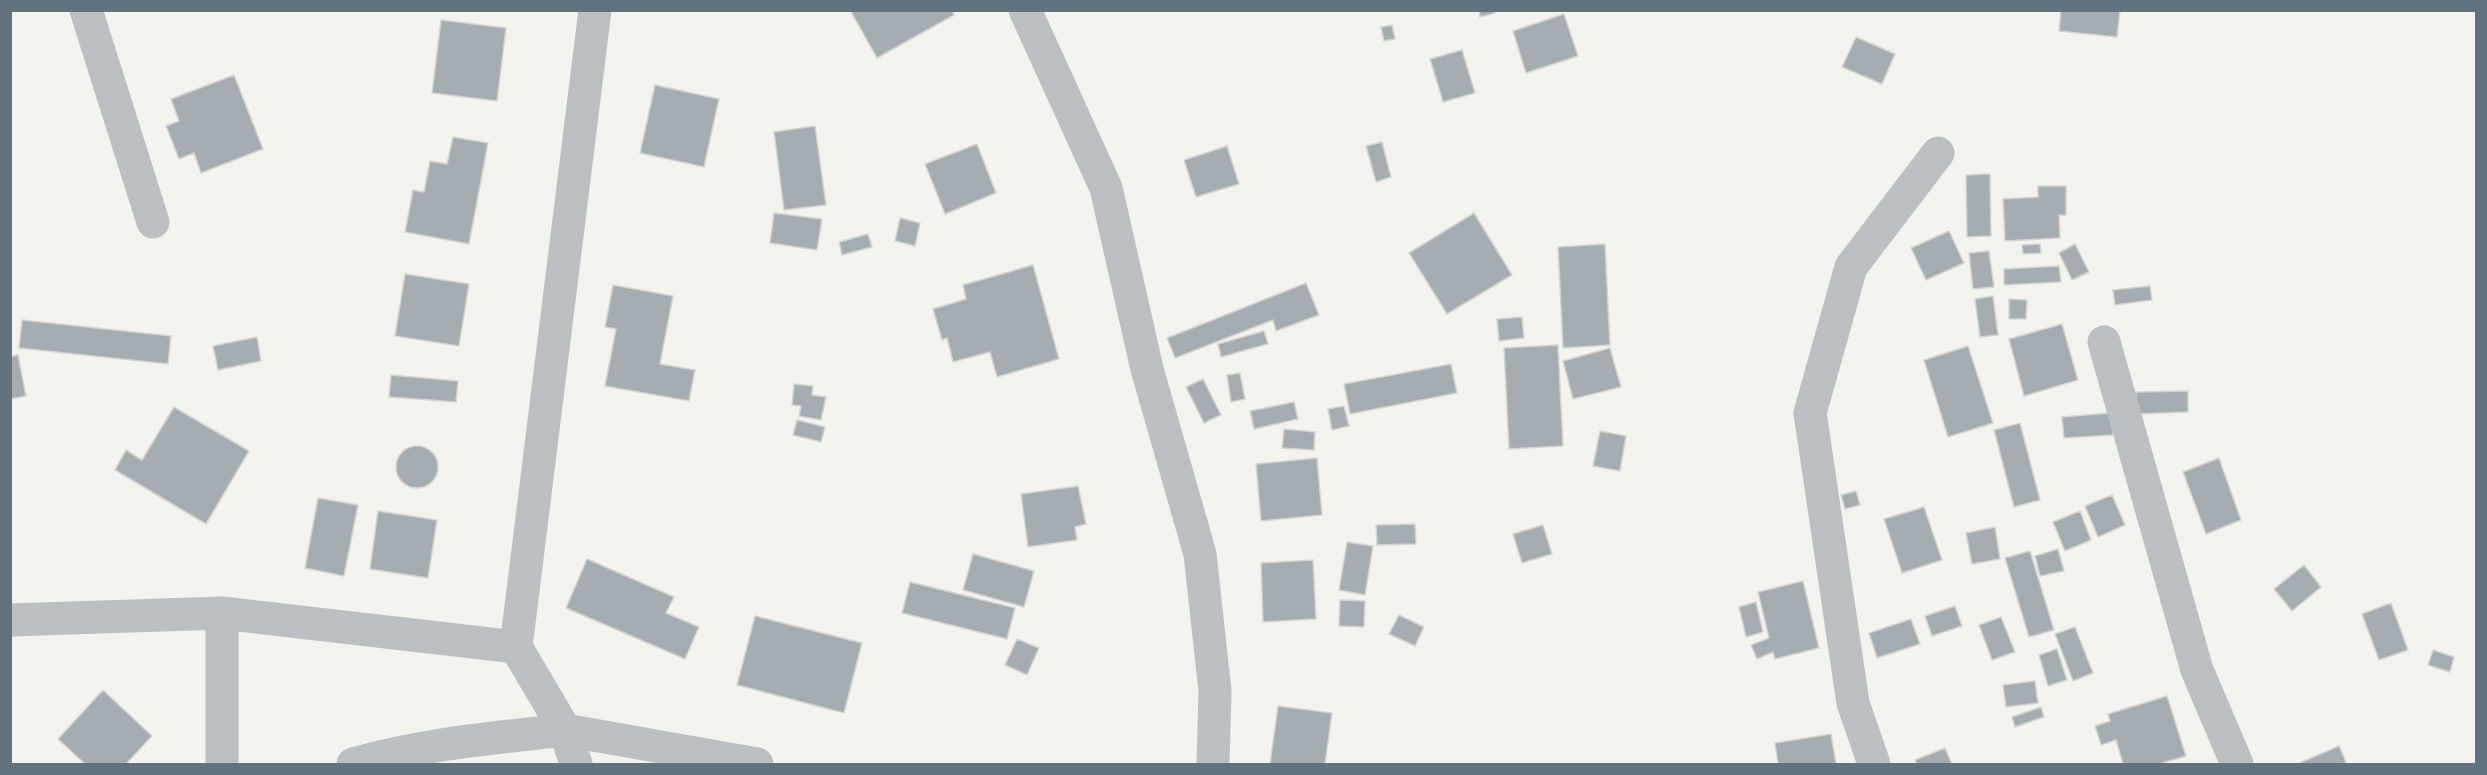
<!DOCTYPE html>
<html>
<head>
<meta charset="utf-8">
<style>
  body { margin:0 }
  #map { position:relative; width:2487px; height:775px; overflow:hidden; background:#f3f3ef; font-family:"PT Sans Narrow",sans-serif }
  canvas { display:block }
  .frame { position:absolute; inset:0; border:12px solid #63727f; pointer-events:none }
</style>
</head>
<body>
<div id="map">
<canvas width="2487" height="775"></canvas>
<div class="frame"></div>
</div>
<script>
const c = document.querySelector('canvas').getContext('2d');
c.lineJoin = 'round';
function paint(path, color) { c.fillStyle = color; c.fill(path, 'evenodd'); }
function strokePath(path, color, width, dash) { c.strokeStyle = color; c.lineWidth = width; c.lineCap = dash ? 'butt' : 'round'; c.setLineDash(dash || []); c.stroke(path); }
const building = new Path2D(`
  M850 10H952L954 15 877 58Z
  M1479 10H1494L1495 13 1480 17Z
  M2061 10H2120L2117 37 2059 31Z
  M1564 14 1578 56 1526 73 1513 31Z
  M441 20 506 28 497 101 432 93Z
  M1392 25 1395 39 1384 41 1381 27Z
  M1856 37 1895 54 1882 84 1842 67Z
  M1462 50 1475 93 1443 102 1430 59Z
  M234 75 263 149 201 173 194 153 179 159 166 126 179 121 171 99Z
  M655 85 719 99 704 167 640 153Z
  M815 126 826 205 784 210 774 132Z
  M453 137 488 143 469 244 405 232 413 190 424 192 430 161 447 164Z
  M1382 142 1391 177 1376 182 1366 146Z
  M977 144 996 193 945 214 925 164Z
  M1227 146 1239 184 1196 197 1184 160Z
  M1990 174 1991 236 1967 237 1966 175Z
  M2038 186H2066V215H2059L2060 238 2005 241 2003 199 2038 197Z
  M774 213 822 219 817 250 770 243Z
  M1474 213 1512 275 1447 314 1409 253Z
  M900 218 920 223 915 246 895 241Z
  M1949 231 1964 263 1926 280 1911 248Z
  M868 234 872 247 842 255 839 242Z
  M1605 244 1610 345 1563 348 1558 247Z
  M2040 244 2041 253 2023 254 2022 245Z
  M2075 244 2089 272 2072 280 2059 253Z
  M1989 251 1994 287 1973 289 1969 253Z
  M1033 265 1059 359 997 377 990 352 953 362 947 338 942 340 933 309 966 299 963 285Z
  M2059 266 2061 282 2004 285V269Z
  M405 274 469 284 459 346 395 336Z
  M1306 283 1319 315 1276 331 1273 320 1175 358 1167 338Z
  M613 285 673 296 660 364 695 370 689 401 605 386 616 329 605 327Z
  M2150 286 2152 300 2115 305 2113 290Z
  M1993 296 1998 335 1980 337 1975 299Z
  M2009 299 2027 300 2026 319H2009Z
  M1522 317 1524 338 1499 341 1497 319Z
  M22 320 171 336 168 364 19 348Z
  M2062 324 2078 380 2024 396 2009 339Z
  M1264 331 1268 344 1221 357 1218 344Z
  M257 337 261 361 218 370 213 346Z
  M1558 345 1563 446 1509 449 1504 348Z
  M1968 346 1993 423 1948 437 1924 360Z
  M1610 348 1621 387 1573 399 1563 361Z
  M18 355 26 396 10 399V357Z
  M1451 364 1457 393 1350 414 1344 384Z
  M1240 373 1245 399 1231 402 1227 375Z
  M391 375 458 381 456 402 389 397Z
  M1203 379 1221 415 1204 423 1186 387Z
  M794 384 813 386 812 395 826 397 821 420 799 416 801 406 792 405Z
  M2188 391V412L2136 414V392Z
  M1294 402 1298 419 1254 429 1250 411Z
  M1344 406 1349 426 1332 430 1328 409Z
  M174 407 249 451 206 524 115 470 126 450 142 460Z
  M2112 413 2113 435 2064 438 2062 417Z
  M797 420 825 427 821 442 793 435Z
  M2020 423 2040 500 2014 507 1994 430Z
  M1284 429 1315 432 1314 450 1282 448Z
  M1600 431 1626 436 1620 471 1593 466Z
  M396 467a21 21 0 1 1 42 0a21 21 0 1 1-42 0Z
  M1317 458 1322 515 1261 521 1256 464Z
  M2219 458 2241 520 2206 534 2183 472Z
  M1078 486 1086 524 1075 527 1077 540 1028 547 1021 494Z
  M1856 491 1860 505 1845 509 1841 495Z
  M2112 495 2125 525 2098 537 2085 506Z
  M318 498 358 505 344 576 305 568Z
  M1924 507 1942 560 1902 573 1884 519Z
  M378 511 437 520 428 578 370 569Z
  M2080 511 2091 540 2065 551 2053 522Z
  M1415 524 1416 544 1377 545 1376 525Z
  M1543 525 1552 554 1522 563 1513 534Z
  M1995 527 2000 559 1972 564 1966 533Z
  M1347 542 1373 546 1365 595 1339 590Z
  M2058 549 2064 571 2040 576 2035 556Z
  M2030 551 2054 630 2029 637 2005 558Z
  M973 554 1034 571 1024 607 963 590Z
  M587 559 674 597 666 613 699 627 685 659 566 608Z
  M1313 560 1316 619 1263 622 1261 563Z
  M2304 565 2321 587 2292 611 2274 589Z
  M1803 581 1819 648 1775 659 1773 652 1757 659 1751 645 1769 638 1758 592Z
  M910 582 1015 608 1007 639 902 613Z
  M1340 600 1365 601 1364 627 1339 626Z
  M1756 602 1763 632 1746 637 1739 607Z
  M2391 603 2408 650 2379 660 2362 614Z
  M1955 606 1962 626 1932 636 1925 616Z
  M1399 615 1424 627 1415 646 1389 634Z
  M755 616 862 643 844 713 737 685Z
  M2001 617 2015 652 1992 660 1979 625Z
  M1911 619 1920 644 1877 658 1869 633Z
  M2075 627 2093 673 2073 681 2055 634Z
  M1017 639 1039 648 1027 675 1005 665Z
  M2057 649 2067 680 2048 686 2039 655Z
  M2433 650 2454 657 2450 672 2428 665Z
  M2035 681 2038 703 2006 707 2003 685Z
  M103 690 152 736 126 764H85L58 739Z
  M2167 696 2186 756 2159 764H2123L2116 740 2101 745 2095 726 2110 721 2108 714Z
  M1278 706 1332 713 1325 764H1270Z
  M2041 707 2044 717 2015 727 2012 717Z
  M1831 734 1836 764H1778L1775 743Z
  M2339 746 2346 762 2342 764H2297Z
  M1945 748 1952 764H1917L1915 760Z`);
const minor = new Path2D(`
  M86 10 153 222
  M1025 10 1106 188 1147 369 1200 554 1215 691 1213 764
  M2104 342 2197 670 2237 764
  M222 613V764
  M10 620 222 613 516 647 565 730 757 764
  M516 647 595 10
  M353 764C422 744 494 738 565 730L576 764
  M1874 764 1853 703 1810 413 1851 267 1938 153`);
paint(building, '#a6adb2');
strokePath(building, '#d4d5d2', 1.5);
strokePath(minor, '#bcc0c3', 33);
</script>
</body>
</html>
